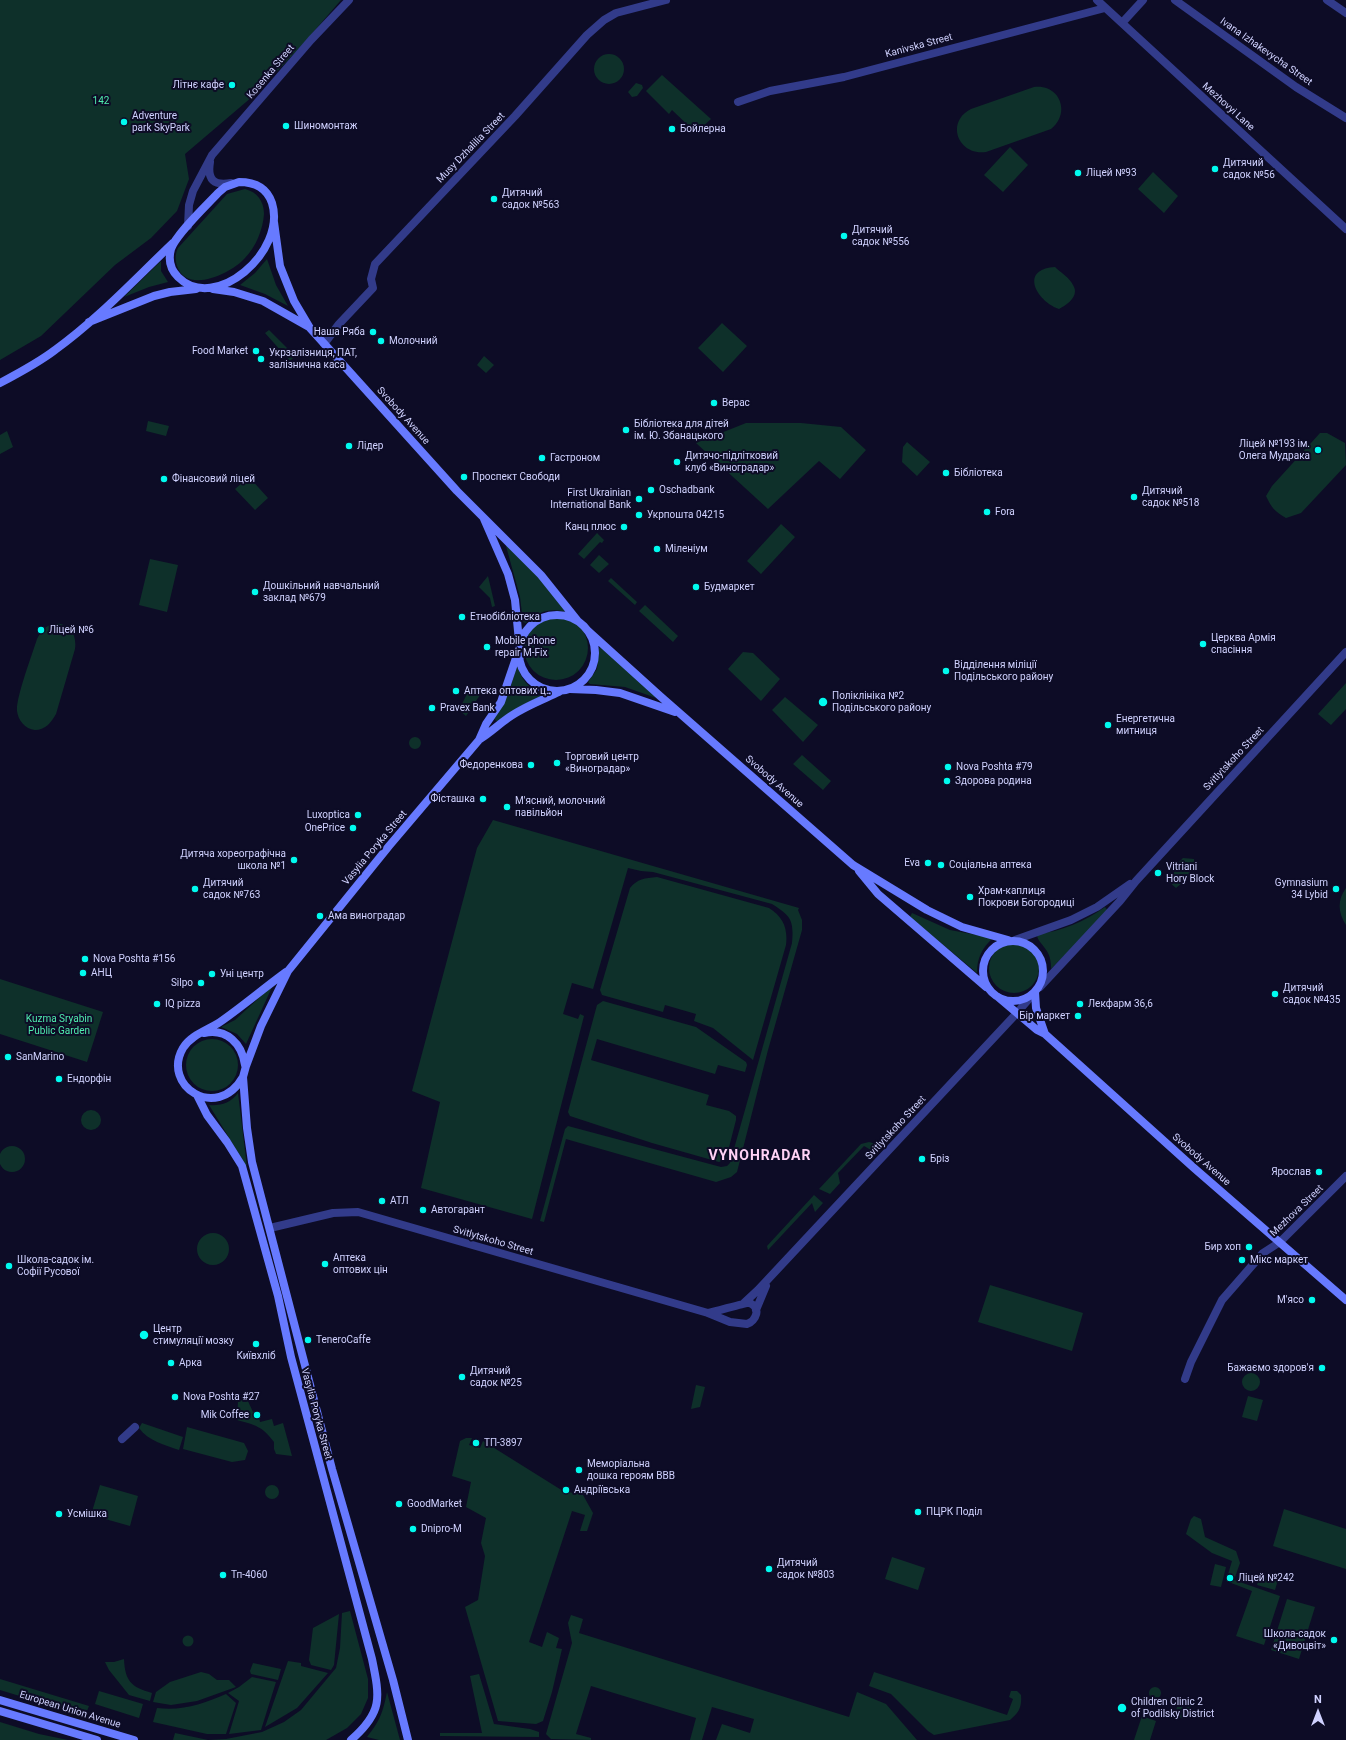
<!DOCTYPE html>
<html>
<head>
<meta charset="utf-8">
<style>
  body { margin:0 }
  #map { position:relative; width:1346px; height:1740px; overflow:hidden; background:#0d0c26; font-family:Roboto,sans-serif }
  canvas { display:block }
  .north { position:absolute; left:1298px; top:1692px; width:40px; height:40px; -webkit-text-stroke:3px #0d0c26; paint-order:stroke; rotate:0deg; font-size:11px; font-weight:700; line-height:16px; text-align:center; color:#d0d2ff }
  .north::after { content:''; display:block; margin:auto; width:14px; height:18px; background:#d0d2ff; clip-path:polygon(50% 0,100% 100%,50% 72%,0 100%) }
</style>
</head>
<body>
<div id="map">
<canvas width="1346" height="1740"></canvas>
<div class="north">N</div>
</div>
<script>
const c = document.querySelector('canvas').getContext('2d');
c.lineJoin = 'round';
function paint(path, color) { c.fillStyle = color; c.fill(path, 'evenodd'); }
function strokePath(path, color, width, dash) { c.strokeStyle = color; c.lineWidth = width; c.lineCap = dash ? 'butt' : 'round'; c.setLineDash(dash || []); c.stroke(path); }
function write(font, color, halo, rows, align = 'center') {
  c.font = font + ' Roboto,sans-serif'; c.lineWidth = 4; c.setLineDash([]); c.textBaseline = 'middle'; c.strokeStyle = halo; c.fillStyle = color; for (const [text, x, y, turn = 0] of rows) {
    c.save(); c.translate(x, y); c.rotate((+turn || 0) * Math.PI / 180); c.textAlign = isNaN(turn) ? turn : align; if (halo) c.strokeText(text, 0, 0); c.fillText(text, 0, 0); c.restore();
  }
}
const green = new Path2D(`
  M0 0H341L303 44 259 91 185 154 189 179 177 211 151 238 115 265 41 336 0 360Z
  M594 69a15 15 0 1 1 30 0a15 15 0 1 1-30 0Z
  M662 75 711 119 700 129 696 126 693 130 672 110 669 114 646 91Z
  M636 83 642 85 643 88 637 96 632 97 628 92Z
  M1034 87C1060 84 1071 113 1051 129L986 152C958 156 945 122 971 109Z
  M1010 147 1028 165 1003 192 984 175Z
  M1153 172 1178 196 1164 213 1138 189Z
  M245 189C257 192 264 201 264 214 263 229 256 247 245 258 232 273 187 295 177 266 175 260 175 254 178 248L227 194Z
  M267 259 276 285 288 306 265 294 240 285 255 273Z
  M161 261V271L168 282 149 287 124 297Z
  M1055 267C1060 272 1070 278 1073 285 1080 296 1067 305 1059 309 1036 301 1019 269 1055 267Z
  M722 323 747 346 723 372 698 348Z
  M269 330 295 356 290 361 265 333Z
  M484 356 494 365 486 373 477 365Z
  M148 421 169 426 166 436 146 431Z
  M746 423H801L841 427 866 450 840 479 819 461 768 509 696 443Z
  M7 431 13 447 0 454V435Z
  M1320 433H1327L1345 443 1346 465 1301 513 1286 518C1275 512 1271 507 1266 496L1272 486Z
  M907 442 930 462 917 476 902 462 903 447Z
  M249 477 268 498 255 510 235 489Z
  M781 524 795 537 761 574 747 561Z
  M597 533 604 540 602 543 600 542 584 559 578 554Z
  M509 544 572 614C555 607 538 610 526 623L523 622 520 597 506 546Z
  M599 555 609 564 599 573 590 565Z
  M150 559 178 565 167 612 139 605Z
  M488 576 495 606 492 607 490 598 479 587Z
  M611 578 637 602 635 605 608 581Z
  M645 605 678 636 673 642 639 611Z
  M524 648a32 32 0 1 1 64 0a32 32 0 1 1-64 0Z
  M55 623C70 624 77 634 75 649L56 714C51 723 45 730 35 730 25 729 18 720 17 711 16 697 32 655 37 639 41 631 45 626 55 623Z
  M601 647 659 699 625 687 590 684 588 682 597 669 599 648Z
  M743 652 753 653 780 679 761 701 728 669Z
  M517 666C523 682 528 687 543 695L517 708 498 722 494 719 509 692Z
  M1346 683V709L1331 725 1318 714Z
  M470 688 480 695 466 716 459 710Z
  M785 697 818 725 803 742 772 710Z
  M409 743a6 6 0 1 1 12 0a6 6 0 1 1-12 0Z
  M802 755 831 781 823 790 793 764Z
  M493 820 799 908 798 910 802 920V930L768 1050 737 1172 731 1177 716 1182 566 1139 544 1222 540 1221 565 1129 568 1126 721 1167 727 1166 730 1163 792 943C794 920 791 916 772 904L653 872 641 871 628 868 593 989 572 983 563 1014 578 1019 580 1014 584 1016 532 1219 421 1188 440 1102 412 1091 477 848Z
  M1183 858 1194 859V873L1176 888 1167 880 1177 869 1178 863Z
  M657 877 769 908C783 917 788 928 786 945L753 1060 713 1028 694 1021 696 1014 665 1005 663 1012 602 995 600 990 630 888C637 879 645 878 657 877Z
  M1346 888V925C1338 913 1337 900 1346 888Z
  M1105 907 1108 911 1051 969C1052 947 1037 945 1037 934 1060 932 1086 921 1105 907Z
  M912 913 950 930 993 938C982 948 977 958 977 973L910 917Z
  M989 968a25 25 0 1 1 50 0a25 25 0 1 1-50 0Z
  M0 979 103 1012 87 1062 0 1034Z
  M273 985 246 1044 237 1034 221 1027 235 1020Z
  M603 1001 696 1027 746 1062 747 1065 745 1072 718 1065 715 1074 597 1039 591 1060 709 1095 706 1105 729 1111 736 1116V1120L726 1159 719 1162 652 1143 570 1116 568 1112 597 1005Z
  M186 1065a26 26 0 1 1 52 0a26 26 0 1 1-52 0Z
  M238 1093 247 1167 209 1105C220 1106 231 1103 238 1093Z
  M81 1120a10 10 0 1 1 20 0a10 10 0 1 1-20 0Z
  M869 1142 876 1144 871 1150 864 1146 838 1173 840 1183 830 1194 819 1189 861 1144Z
  M-1 1159a13 13 0 1 1 26 0a13 13 0 1 1-26 0Z
  M814 1195 823 1203 815 1212 812 1203 768 1250 767 1246Z
  M197 1249a16 16 0 1 1 32 0a16 16 0 1 1-32 0Z
  M990 1285 1083 1313 1072 1351 978 1322Z
  M1242 1382a9 9 0 1 1 18 0a9 9 0 1 1-18 0Z
  M696 1385 705 1387 700 1407 691 1409Z
  M1248 1396 1263 1400 1257 1421 1242 1417Z
  M247 1399 253 1412 258 1413 260 1422 272 1419 274 1426 283 1423 292 1456 276 1454 274 1449V1442C262 1426 255 1425 237 1420L238 1401Z
  M142 1423 183 1437 179 1450C165 1445 148 1441 139 1428Z
  M187 1427 244 1443 248 1451 245 1460 232 1462 183 1449Z
  M466 1438H472L469 1445 480 1448 483 1441 563 1491 583 1495 593 1513 587 1531H580L585 1515 572 1511 529 1642 542 1647 547 1632 559 1638 556 1648 562 1649 552 1692 543 1721 536 1724 498 1721 465 1607 478 1600 485 1556 481 1543 486 1518 466 1507 471 1482 452 1476 460 1441Z
  M100 1485 138 1496 130 1526 91 1515Z
  M265 1492a7 7 0 1 1 14 0a7 7 0 1 1-14 0Z
  M1284 1509 1346 1529V1569L1273 1546Z
  M1194 1516 1201 1519 1205 1537 1236 1551 1240 1563 1234 1580 1280 1596 1264 1645 1236 1636 1252 1591 1226 1581 1232 1561 1212 1553 1186 1534 1191 1519Z
  M892 1557 925 1568 918 1590 885 1579Z
  M1215 1564 1226 1567 1221 1587 1210 1585Z
  M1260 1575 1278 1580 1275 1590 1257 1585Z
  M1287 1599 1315 1607 1299 1659 1271 1650Z
  M350 1611 368 1679V1698L361 1714 347 1728 326 1740H173L175 1733 208 1740 226 1739 262 1732 284 1722 301 1710 336 1668 340 1648 342 1613Z
  M339 1614 334 1665 331 1670 311 1665 309 1660 313 1628Z
  M571 1615 583 1619 579 1633 849 1717 857 1692 886 1704 917 1740H716L722 1724 750 1733 754 1719 712 1707 702 1740H690L696 1718 591 1686 576 1734 591 1738V1740L551 1739 546 1734 572 1643 568 1623Z
  M182.5 1641a5.5 5.5 0 1 1 11 0a5.5 5.5 0 1 1-11 0Z
  M124 1659C125 1681 131 1687 152 1693L150 1701 129 1695 109 1670 105 1662H114Z
  M288 1661 301 1663V1666L328 1673 297 1708 265 1727Z
  M253 1663 281 1669 278 1680 251 1674 250 1671Z
  M201 1672 209 1674 217 1680H229L236 1687 197 1701 171 1705 153 1702 156 1692 170 1682Z
  M874 1672 1007 1715 1013 1699 1009 1697 1011 1691H1017L1021 1695C1022 1707 1019 1713 1010 1720L934 1735 928 1731 891 1694 869 1686Z
  M479 1674 494 1724 530 1729 539 1732V1737L440 1736V1733H482L470 1676Z
  M252 1677 276 1682 261 1730 229 1734 239 1701 228 1693 239 1687Z
  M0 1679 89 1706 85 1716 0 1690Z
  M1149 1693a6 6 0 1 1 12 0a6 6 0 1 1-12 0Z
  M99 1691 143 1704 139 1718 95 1704Z
  M387 1692 400 1740H379L367 1737C380 1721 383 1712 387 1692Z
  M226 1694 236 1703 226 1734H207L153 1722 157 1708C183 1711 203 1704 226 1694Z
  M1189 1700 1192 1702 1189 1713 1184 1719C1175 1716 1174 1709 1180 1703Z
  M1142 1716 1156 1721 1150 1740H1134Z
  M0 1722 39 1734 68 1740H0Z`);
const street = new Path2D(`
  M1097 0 1346 229
  M1175 0 1296 87 1346 118
  M1327 0 1346 13
  M1122 23 1143 0
  M738 102 770 91 844 77 1105 8
  M210 162C207 180 214 186 231 183
  M188 226 189 205 193 191 212 155 311 40 349 0
  M324 344 339 324 373 288 371 279 375 264 515 116 587 35 604 20 616 13 666 0
  M1015 940 1071 920 1097 907 1130 884
  M1040 987 1120 901 1136 881 1346 652
  M270 1228 333 1213 358 1212 708 1313 730 1322 747 1324C756 1321 762 1307 749 1303 747 1302 715 1312 708 1313
  M744 1303 758 1290 1016 1014 1035 992
  M756 1310 766 1286
  M1185 1379 1191 1362 1222 1300 1263 1253 1280 1242 1346 1176
  M122 1439 135 1427`);
const secondary = new Path2D(`
  M239 182C255 182 267 188 272 203 287 251 215 314 178 277 170 269 168 260 171 249 176 234 206 206 218 193L225 187Z
  M274 222 280 266 294 301 310 328 457 491 541 575 577 620
  M213 289 234 292 263 301 309 327
  M89 322 154 296 170 292 196 289
  M0 383C19 373 38 363 55 350 98 319 135 279 173 243
  M484 519 508 574 515 600 519 641
  M519 653a38 38 0 1 1 76 0a38 38 0 1 1-76 0Z
  M587 630 660 696 853 865 927 910 962 927 1008 940
  M570 689 596 690 620 693 675 712
  M480 739C490 733 498 725 508 718 523 707 542 700 559 692
  M859 871 878 894 986 987
  M983 971a30 30 0 1 1 60 0a30 30 0 1 1-60 0Z
  M1035 992 1036 1008 1045 1034
  M998 997 1037 1030 1045 1034 1194 1168 1346 1300
  M204 1033C227 1028 242 1044 245 1065
  M243 1077C217 1122 161 1086 183 1048 191 1035 208 1030 220 1022 243 1006 264 988 286 972
  M197 1095 207 1115 227 1142 242 1166 278 1296 291 1357 372 1659C380 1698 383 1712 351 1740
  M0 1700 134 1740
  M0 1711 97 1740
  M408 1740 393 1680 332 1469 252 1162 247 1128 243 1077 246 1066 261 1026 288 971 389 846 479 740 486 724 501 702 518 652`);
const markers = [
  [232,85,4,"#00fbef"],
  [124,122,4,"#00fbef"],
  [286,126,4,"#00fbef"],
  [672,129,4,"#00fbef"],
  [1215,169,4,"#00fbef"],
  [1078,173,4,"#00fbef"],
  [494,199,4,"#00fbef"],
  [844,236,4,"#00fbef"],
  [373,332,4,"#00fbef"],
  [381,341,4,"#00fbef"],
  [256,351,4,"#00fbef"],
  [261,359,4,"#00fbef"],
  [714,403,4,"#00fbef"],
  [626,430,4,"#00fbef"],
  [349,446,4,"#00fbef"],
  [1318,450,4,"#00fbef"],
  [542,458,4,"#00fbef"],
  [677,462,4,"#00fbef"],
  [946,473,4,"#00fbef"],
  [464,477,4,"#00fbef"],
  [164,479,4,"#00fbef"],
  [651,490,4,"#00fbef"],
  [1134,497,4,"#00fbef"],
  [639,499,4,"#00fbef"],
  [987,512,4,"#00fbef"],
  [639,515,4,"#00fbef"],
  [624,527,4,"#00fbef"],
  [657,549,4,"#00fbef"],
  [696,587,4,"#00fbef"],
  [255,592,4,"#00fbef"],
  [462,617,4,"#00fbef"],
  [41,630,4,"#00fbef"],
  [1203,644,4,"#00fbef"],
  [487,647,4,"#00fbef"],
  [946,671,4,"#00fbef"],
  [456,691,4,"#00fbef"],
  [823,702,5,"#00fbef"],
  [432,708,4,"#00fbef"],
  [1108,725,4,"#00fbef"],
  [557,763,4,"#00fbef"],
  [531,765,4,"#00fbef"],
  [948,767,4,"#00fbef"],
  [947,781,4,"#00fbef"],
  [483,799,4,"#00fbef"],
  [507,807,4,"#00fbef"],
  [358,815,4,"#00fbef"],
  [353,828,4,"#00fbef"],
  [294,860,4,"#00fbef"],
  [928,863,4,"#00fbef"],
  [941,865,4,"#00fbef"],
  [1158,873,4,"#00fbef"],
  [195,889,4,"#00fbef"],
  [1336,889,4,"#00fbef"],
  [970,897,4,"#00fbef"],
  [320,916,4,"#00fbef"],
  [85,959,4,"#00fbef"],
  [83,973,4,"#00fbef"],
  [212,974,4,"#00fbef"],
  [201,983,4,"#00fbef"],
  [1275,994,4,"#00fbef"],
  [157,1004,4,"#00fbef"],
  [1080,1004,4,"#00fbef"],
  [1078,1016,4,"#00fbef"],
  [8,1057,4,"#00fbef"],
  [59,1079,4,"#00fbef"],
  [922,1159,4,"#00fbef"],
  [1319,1172,4,"#00fbef"],
  [382,1201,4,"#00fbef"],
  [423,1210,4,"#00fbef"],
  [1249,1247,4,"#00fbef"],
  [1242,1260,4,"#00fbef"],
  [325,1264,4,"#00fbef"],
  [9,1266,4,"#00fbef"],
  [1312,1300,4,"#00fbef"],
  [144,1335,5,"#00fbef"],
  [308,1340,4,"#00fbef"],
  [256,1344,4,"#00fbef"],
  [171,1363,4,"#00fbef"],
  [1322,1368,4,"#00fbef"],
  [462,1377,4,"#00fbef"],
  [175,1397,4,"#00fbef"],
  [257,1415,4,"#00fbef"],
  [476,1443,4,"#00fbef"],
  [579,1470,4,"#00fbef"],
  [566,1490,4,"#00fbef"],
  [399,1504,4,"#00fbef"],
  [918,1512,4,"#00fbef"],
  [59,1514,4,"#00fbef"],
  [413,1529,4,"#00fbef"],
  [769,1569,4,"#00fbef"],
  [223,1575,4,"#00fbef"],
  [1230,1578,4,"#00fbef"],
  [1334,1640,4,"#00fbef"],
  [1122,1708,5,"#00fbef"]
];
const streetNames = [
  ["Kanivska Street",919,46,-15],
  ["Ivana Izhakevycha Street",1266,52,35],
  ["Kosenka Street",271,72,-50],
  ["Mezhovyi Lane",1228,107,42],
  ["Musy Dzhalilia Street",471,148,-46],
  ["Svobody Avenue",403,416,48],
  ["Svitlytskoho Street",1234,759,-47],
  ["Svobody Avenue",774,782,41],
  ["Vasylia Poryka Street",375,848,-50],
  ["Svitlytskoho Street",896,1128,-47],
  ["Svobody Avenue",1201,1160,41],
  ["Mezhova Street",1297,1211,-44],
  ["Svitlytskoho Street",493,1241,16],
  ["Vasylia Poryka Street",316,1414,75],
  ["European Union Avenue",70,1710,17]
];
const poiNames = [
  ["Літнє кафе",224,85,"right"],
  ["Adventure",132,116],
  ["park SkyPark",132,128],
  ["Шиномонтаж",294,126],
  ["Бойлерна",680,129],
  ["Дитячий",1223,163],
  ["садок №56",1223,175],
  ["Ліцей №93",1086,173],
  ["Дитячий",502,193],
  ["садок №563",502,205],
  ["Дитячий",852,230],
  ["садок №556",852,242],
  ["Наша Ряба",365,332,"right"],
  ["Молочний",389,341],
  ["Food Market",248,351,"right"],
  ["Укрзалізниця, ПАТ,",269,353],
  ["залізнична каса",269,365],
  ["Верас",722,403],
  ["Бібліотека для дітей",634,424],
  ["ім. Ю. Збанацького",634,436],
  ["Ліцей №193 ім.",1310,444,"right"],
  ["Олега Мудрака",1310,456,"right"],
  ["Лідер",357,446],
  ["Дитячо-підлітковий",685,456],
  ["клуб «Виноградар»",685,468],
  ["Гастроном",550,458],
  ["Бібліотека",954,473],
  ["Проспект Свободи",472,477],
  ["Фінансовий ліцей",172,479],
  ["Oschadbank",659,490],
  ["Дитячий",1142,491],
  ["садок №518",1142,503],
  ["First Ukrainian",631,493,"right"],
  ["International Bank",631,505,"right"],
  ["Fora",995,512],
  ["Укрпошта 04215",647,515],
  ["Канц плюс",616,527,"right"],
  ["Міленіум",665,549],
  ["Дошкільний навчальний",263,586],
  ["заклад №679",263,598],
  ["Будмаркет",704,587],
  ["Етнобібліотека",470,617],
  ["Ліцей №6",49,630],
  ["Церква Армія",1211,638],
  ["спасіння",1211,650],
  ["Mobile phone",495,641],
  ["repair M-Fix",495,653],
  ["Відділення міліції",954,665],
  ["Подільського району",954,677],
  ["Аптека оптових ц‥",464,691],
  ["Поліклініка №2",832,696],
  ["Подільського району",832,708],
  ["Pravex Bank",440,708],
  ["Енергетична",1116,719],
  ["митниця",1116,731],
  ["Торговий центр",565,757],
  ["«Виноградар»",565,769],
  ["Федоренкова",523,765,"right"],
  ["Nova Poshta #79",956,767],
  ["Здорова родина",955,781],
  ["Фісташка",475,799,"right"],
  ["М'ясний, молочний",515,801],
  ["павільйон",515,813],
  ["Luxoptica",350,815,"right"],
  ["OnePrice",345,828,"right"],
  ["Дитяча хореографічна",286,854,"right"],
  ["школа №1",286,866,"right"],
  ["Eva",920,863,"right"],
  ["Соціальна аптека",949,865],
  ["Vitriani",1166,867],
  ["Hory Block",1166,879],
  ["Дитячий",203,883],
  ["садок №763",203,895],
  ["Gymnasium",1328,883,"right"],
  ["34 Lybid",1328,895,"right"],
  ["Храм-каплиця",978,891],
  ["Покрови Богородиці",978,903],
  ["Ама виноградар",328,916],
  ["Nova Poshta #156",93,959],
  ["АНЦ",91,973],
  ["Уні центр",220,974],
  ["Silpo",193,983,"right"],
  ["Дитячий",1283,988],
  ["садок №435",1283,1000],
  ["IQ pizza",165,1004],
  ["Лекфарм 36,6",1088,1004],
  ["Бір маркет",1070,1016,"right"],
  ["SanMarino",16,1057],
  ["Ендорфін",67,1079],
  ["Бріз",930,1159],
  ["Ярослав",1311,1172,"right"],
  ["АТЛ",390,1201],
  ["Автогарант",431,1210],
  ["Бир хоп",1241,1247,"right"],
  ["Аптека",333,1258],
  ["оптових цін",333,1270],
  ["Школа-садок ім.",17,1260],
  ["Софії Русової",17,1272],
  ["Мікс маркет",1250,1260],
  ["М'ясо",1304,1300,"right"],
  ["Центр",153,1329],
  ["стимуляції мозку",153,1341],
  ["TeneroCaffe",316,1340],
  ["Київхліб",256,1356,"center"],
  ["Арка",179,1363],
  ["Бажаємо здоров'я",1314,1368,"right"],
  ["Дитячий",470,1371],
  ["садок №25",470,1383],
  ["Nova Poshta #27",183,1397],
  ["Mik Coffee",249,1415,"right"],
  ["ТП-3897",484,1443],
  ["Меморіальна",587,1464],
  ["дошка героям ВВВ",587,1476],
  ["Андріївська",574,1490],
  ["GoodMarket",407,1504],
  ["ПЦРК Поділ",926,1512],
  ["Усмішка",67,1514],
  ["Dnipro-M",421,1529],
  ["Дитячий",777,1563],
  ["садок №803",777,1575],
  ["Тп-4060",231,1575],
  ["Ліцей №242",1238,1578],
  ["Школа-садок",1326,1634,"right"],
  ["«Дивоцвіт»",1326,1646,"right"],
  ["Children Clinic 2",1131,1702],
  ["of Podilsky District",1131,1714]
];
const parkNames = [
  ["142",101,101],
  ["Kuzma Sryabin",59,1019],
  ["Public Garden",59,1031]
];
const districtNames = [
  ["VYNOHRADAR",760,1156]
];
paint(green, '#0e302a');
strokePath(street, '#323b8a', 8);
strokePath(secondary, '#677aff', 8);
for (const [x, y, r, color] of markers) { const dot = new Path2D(); dot.arc(x, y, r, 0, 2 * Math.PI); c.fillStyle = color; c.fill(dot); strokePath(dot, '#0d0c26', 1.5); }
write('10px', '#d0d2ff', '#0d0c26', streetNames);
write('10px', '#d0d2ff', '#0d0c26', poiNames, 'left');
write('10px', '#4fecae', '#0d0c26', parkNames);
c.letterSpacing = '1px';
write('bold 14px', '#ffd2f5', '#0d0c26', districtNames);
c.letterSpacing = '0px';
</script>
</body>
</html>
